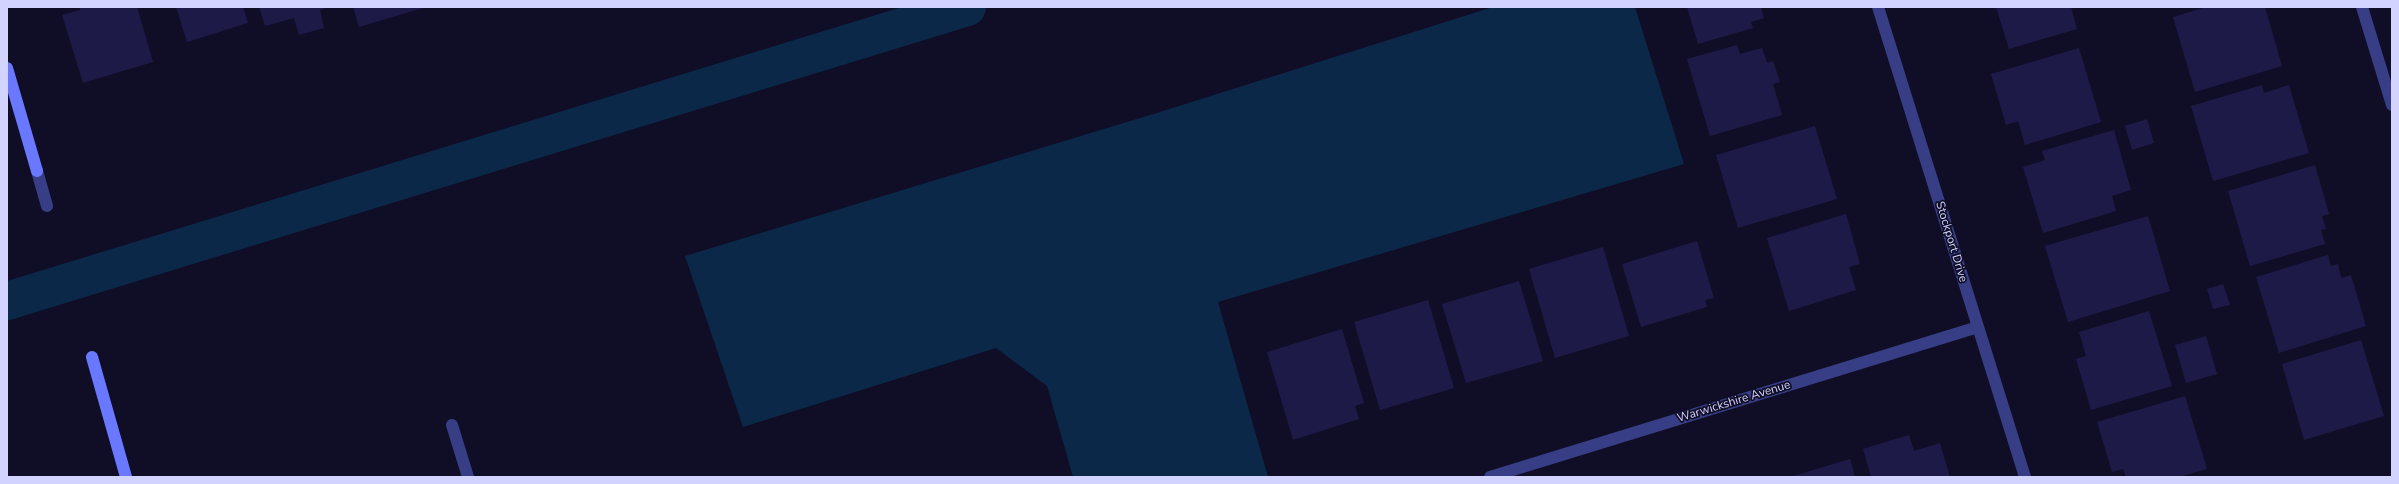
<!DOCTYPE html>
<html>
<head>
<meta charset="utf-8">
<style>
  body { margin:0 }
  #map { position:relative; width:2399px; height:484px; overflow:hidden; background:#100e26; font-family:"Nunito Sans",sans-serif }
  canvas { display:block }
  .frame { position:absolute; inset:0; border:8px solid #d3d3ff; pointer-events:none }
</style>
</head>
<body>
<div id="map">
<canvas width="2399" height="484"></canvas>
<div class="frame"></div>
</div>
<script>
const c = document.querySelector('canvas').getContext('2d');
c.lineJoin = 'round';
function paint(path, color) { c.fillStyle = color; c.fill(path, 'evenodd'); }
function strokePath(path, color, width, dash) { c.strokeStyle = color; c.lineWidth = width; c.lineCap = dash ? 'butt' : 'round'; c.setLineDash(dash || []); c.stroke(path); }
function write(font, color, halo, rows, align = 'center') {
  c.font = font + ' "Nunito Sans",sans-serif'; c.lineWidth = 3.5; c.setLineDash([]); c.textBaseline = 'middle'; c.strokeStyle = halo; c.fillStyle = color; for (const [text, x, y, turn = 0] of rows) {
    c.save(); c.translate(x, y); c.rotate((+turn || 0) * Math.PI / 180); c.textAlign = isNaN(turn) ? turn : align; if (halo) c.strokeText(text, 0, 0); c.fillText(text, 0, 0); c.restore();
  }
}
const water = new Path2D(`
  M1493 7H1635L1684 164 1218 302 1268 477H1073L1047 386 996 348 743 427 685 256 1160 112Z`);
const canal = new Path2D(`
  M7 301 967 7`);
const building = new Path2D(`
  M80 7H137L153 62 83 83 62 15 80 10Z
  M176 7H243L248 23 187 42Z
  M259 7H329L320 10 324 28 299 35 294 18 265 26Z
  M353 7H426L359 27Z
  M1687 7H1761L1764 18 1751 22 1753 28 1698 44Z
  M1996 7H2071L2077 29 2009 49Z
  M2206 7H2265L2282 66 2195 92 2173 17Z
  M1737 45 1740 54 1762 48 1767 63 1773 61 1780 82 1773 84 1782 115 1710 136 1687 59Z
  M2079 48 2101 122 2025 145 2018 121 2006 125 1991 74Z
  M2262 85 2264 93 2289 85 2309 153 2213 181 2191 106Z
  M2147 119 2154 143 2132 150 2125 126Z
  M1815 126 1837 199 1738 228 1716 155Z
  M2114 130 2131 190 2112 196 2116 211 2043 233 2023 167 2045 160 2042 151Z
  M2315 165 2329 214 2322 216 2326 229 2321 230 2325 244 2250 266 2228 191Z
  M1846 214 1860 264 1849 267 1856 290 1789 311 1767 238Z
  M2148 216 2170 291 2068 322 2045 246Z
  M1697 241 1714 298 1705 300 1707 307 1641 327 1622 264Z
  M1603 247 1629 336 1555 358 1529 269Z
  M2328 255 2331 266 2338 264 2341 278 2351 275 2366 326 2279 353 2256 277Z
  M1519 281 1543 361 1466 383 1442 304Z
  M2223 284 2230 305 2213 309 2207 289Z
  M1428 300 1454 388 1380 410 1354 322Z
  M2149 311 2172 386 2091 410 2076 359 2086 356 2079 332Z
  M1342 329 1364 403 1355 406 1359 419 1293 440 1267 352Z
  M2206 336 2217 374 2186 383 2175 345Z
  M2361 340 2384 416 2304 440 2282 364Z
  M2185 396 2207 469 2179 477H2126L2123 469 2112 472 2097 422Z
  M1909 435 1914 451 1940 443 1950 477H1871L1863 449Z
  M1850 459 1855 477H1790Z`);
const street = new Path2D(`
  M1878 7 2025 477
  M2362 7 2392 105
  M37 171 47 206
  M452 425 468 477
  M1490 477 1978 327`);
const secondary = new Path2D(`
  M7 68 37 171
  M92 357 126 477`);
const streetNames = [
  ["Stockport Drive",1951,242,73],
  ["Warwickshire Avenue",1734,402,-17]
];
paint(water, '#0b2849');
strokePath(canal, '#0b2849', 38);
paint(building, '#1e1a48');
strokePath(street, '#383e86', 12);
strokePath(secondary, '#6a78ff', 12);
write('12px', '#d3d3ff', '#100e26', streetNames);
</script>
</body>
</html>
